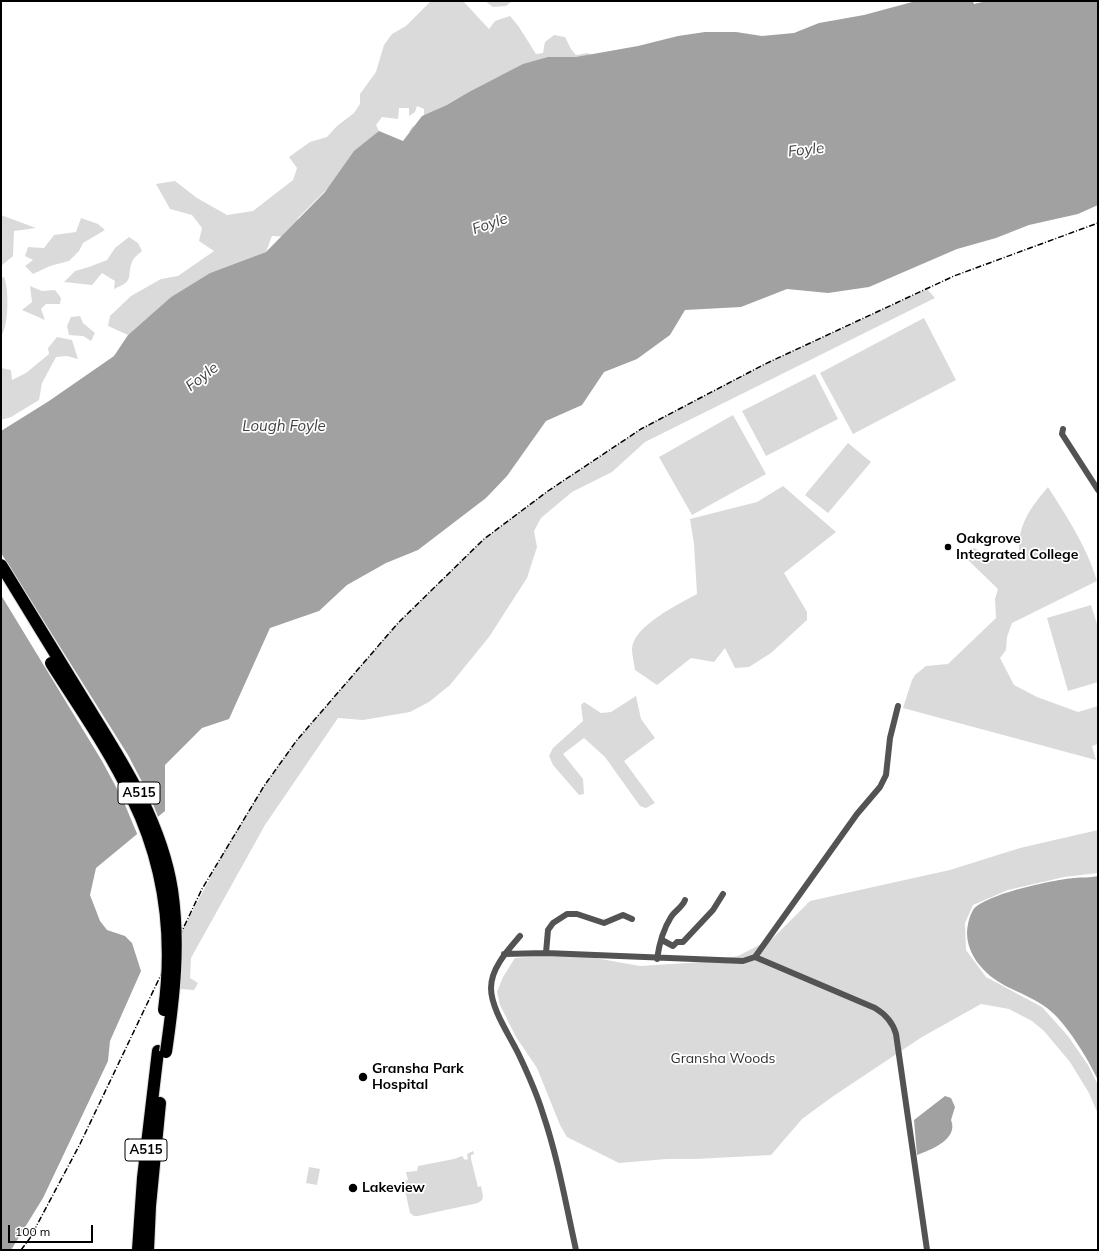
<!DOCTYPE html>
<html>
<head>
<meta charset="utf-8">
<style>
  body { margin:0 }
  #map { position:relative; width:1099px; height:1251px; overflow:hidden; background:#fff; font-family:Mulish,sans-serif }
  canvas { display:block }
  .frame { position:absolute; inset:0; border:2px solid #000; pointer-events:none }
  .scale { position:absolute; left:8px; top:1225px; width:85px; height:18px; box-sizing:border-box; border:2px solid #000; border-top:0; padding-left:5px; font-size:12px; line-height:14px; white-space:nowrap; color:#000; -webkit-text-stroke:3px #fff; paint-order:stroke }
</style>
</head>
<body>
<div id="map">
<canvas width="1099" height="1251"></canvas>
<div class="frame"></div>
<div class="scale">100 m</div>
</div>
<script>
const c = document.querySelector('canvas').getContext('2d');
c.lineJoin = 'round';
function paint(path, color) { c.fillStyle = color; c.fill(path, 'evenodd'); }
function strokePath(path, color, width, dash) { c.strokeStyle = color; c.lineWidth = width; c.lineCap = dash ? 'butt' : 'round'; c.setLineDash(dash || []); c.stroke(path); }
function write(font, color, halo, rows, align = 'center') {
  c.font = font + ' Mulish,sans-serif'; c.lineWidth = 3.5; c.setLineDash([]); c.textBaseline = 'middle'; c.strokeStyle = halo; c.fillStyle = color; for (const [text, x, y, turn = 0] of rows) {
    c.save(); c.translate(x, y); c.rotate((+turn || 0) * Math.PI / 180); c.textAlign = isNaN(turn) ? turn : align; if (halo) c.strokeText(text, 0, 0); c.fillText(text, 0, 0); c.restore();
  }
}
const green = new Path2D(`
  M431 1H463L489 29 495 21 510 16 519 27 536 54 543 53 545 42 554 35 565 37 571 49 576 55 588 53 599 59 426 131 409 132 412 127 424 121V109L417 106 415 112 409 116V108H399L398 119 382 117 376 125 379 131 343 173 298 218 292 237 272 236 266 252 210 273 171 297 128 335 108 326 110 316 131 296 161 279 178 276 214 251 199 241 202 228 192 215 170 209 156 184 175 181 197 198 227 215 253 211 293 180 297 168 289 157 310 142 327 137 337 126 354 113 360 104V94L376 72 384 45 392 34 406 26Z
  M485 1H512L506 6 493 7Z
  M1 215 36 228 14 231 13 256 1 266Z
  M81 218 98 224 105 230 83 243 79 251 69 261 50 266 33 274 25 266 33 260 25 256 28 247 44 248 54 235 76 232Z
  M129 237 138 243 142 251C140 253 135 256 133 260 125 276 137 280 114 289L115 281 102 273 92 285 64 282 75 271 89 267 107 260 115 248Z
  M4 277C9 288 9 326 1 336V278Z
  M30 286 42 291 55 290 61 298 60 304H46L41 309 45 320 22 310 32 302Z
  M927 289 935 298 645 442 612 472 572 492 541 518 534 531 537 547 527 578 489 637 450 685 429 702 410 712 363 720 338 718 265 825 191 958 190 978 198 983 194 990 180 989 182 931 224 852 264 786 297 740 398 623 484 539 548 491 641 429 765 364Z
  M80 316 83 323 95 333 91 341 83 336 69 335 67 326 71 317Z
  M924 318 956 380 853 434 820 373Z
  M57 337 72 340 78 359 67 356 56 357 42 383 39 400 11 417 1 420V368L11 370 12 380 26 373 49 354 48 348Z
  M815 374 838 419 766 456 742 411Z
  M733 415 766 474 692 515 659 457Z
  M848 443 871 462 828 513 805 495Z
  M783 486 836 532 784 573 807 612V620L771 653 749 667 735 668 725 648 714 662 691 658 657 685 635 670C634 663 632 655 632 649 633 626 679 604 697 594L694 544 690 519 757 502Z
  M1048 487C1067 517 1087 547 1097 581L1012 623 1007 637 1006 650 1000 658 1014 685 1037 697 1078 712 1098 706V744L1092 746 1096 760 903 708 912 680 915 675 926 666 948 664 996 618 995 599 998 589 968 560 970 549 974 548C991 558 1002 561 1019 551 1018 524 1031 507 1048 487Z
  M1091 605 1098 627V682L1068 691 1047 618Z
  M636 696 641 719 655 738 624 761 655 803 646 808 640 806 605 757 584 738 563 754 583 779 584 794 579 795 553 765 549 756 553 748 583 721 581 705 584 702 601 713 611 712Z
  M1098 830V873L1064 877 1008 890 973 905 965 923 966 950 986 977 1042 1007 1068 1036 1088 1065 1098 1085V1114L1089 1093 1070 1062 1044 1031 1032 1021 1009 1009 981 1004 922 1037 832 1097 802 1119 771 1155 696 1159H667L619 1163 567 1137 560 1125 537 1068 516 1037 500 1005 497 992 503 977 515 958 548 955 584 956 640 966 703 962 738 956 773 938 810 901 950 870 1020 848Z
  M473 1151 474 1154 471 1155V1159L478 1187 481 1186 483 1196 482 1200 478 1203 418 1216H414L410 1213 403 1181 408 1180 406 1172 417 1171 418 1166 454 1159 462 1156 465 1160 468 1159 467 1154Z
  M309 1167 320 1169 317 1185 306 1183Z`);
const water = new Path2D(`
  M916 1H973L974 4 986 1H1098V205L1078 214 1029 225 996 238 957 249 869 287 828 293 787 289 741 307 685 310 670 335 637 359 604 372 582 405 546 421 507 476 486 498 418 550 386 563 347 585 319 611 270 628 229 719 202 728 165 765V811L96 868 90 895 100 921 107 930 125 936 132 943 141 971 110 1041 108 1061 43 1198 11 1250H1V431L49 401 114 356 128 335 171 297 210 273 266 252 325 192 354 151 379 131 403 141 422 116 447 105 469 92 523 64 548 57H576L638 46 678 36 705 32H736L762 36 794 33 819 23 864 15Z
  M1098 876V1080C1088 1059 1066 1022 1047 1008 1029 994 1004 989 987 973 976 963 967 949 967 933 967 926 969 917 973 910 985 894 1053 880 1074 878 1082 877 1090 878 1098 876Z
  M945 1096 951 1098 955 1107 951 1120C959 1139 931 1150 917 1155L914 1120Z`);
const pier = new Path2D(`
  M1 553 128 755 151 799 159 819 138 836 123 800 102 761 1 595Z`);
const street = new Path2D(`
  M1063 429 1062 434 1098 490
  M520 936C508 950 491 968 491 988 491 1009 510 1036 519 1055 528 1074 537 1094 543 1114 558 1158 566 1205 576 1250
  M662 940 673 946 677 942H683L713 910 723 894
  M546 953 548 930 553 923 567 914H577L604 923 623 915 632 919
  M504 954 546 953 743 961 755 957 857 814 880 787 886 775 890 738 898 706
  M755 957 875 1008C885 1014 893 1023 896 1034L927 1250
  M657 959C659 945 664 928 671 917 675 910 682 908 685 900`);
const highway = new Path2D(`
  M138 1250 143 1178 158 1051
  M148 1250 150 1206 160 1103`);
const rail = new Path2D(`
  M21 1250 30 1238 80 1144 202 889 264 786 297 740 398 623 484 539 548 491 641 429 765 364 954 276 1098 223`);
const highwayBridge = new Path2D(`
  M1 565C29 611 57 656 85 702 121 760 161 820 172 890 180 945 174 997 166 1052
  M51 663C79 707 110 751 132 798 165 865 174 936 164 1010`);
const markers = [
  [948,547,4,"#000"],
  [363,1077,5,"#000"],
  [353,1188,5,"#000"]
];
const shields = [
  [139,793,42],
  [146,1150,42]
];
const shieldNames = [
  ["A515",139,793],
  ["A515",146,1150]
];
const poiNames = [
  ["Oakgrove",956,539],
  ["Integrated College",956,555],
  ["Gransha Park",372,1069],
  ["Hospital",372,1085],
  ["Lakeview",362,1188]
];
const parkNames = [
  ["Gransha Woods",723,1059]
];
const waterNames = [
  ["Foyle",806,150,-6],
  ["Foyle",490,224,-19],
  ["Foyle",202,377,-38],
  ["Lough Foyle",284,426]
];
paint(green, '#dadada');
paint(water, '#a1a1a1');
paint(pier, '#fff');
strokePath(highway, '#dbdbdb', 14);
strokePath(street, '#535353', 6);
strokePath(highway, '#000', 12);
strokePath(rail, '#000', 1.5, [6, 2, 1, 2]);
strokePath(highwayBridge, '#dbdbdb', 14, []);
strokePath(highwayBridge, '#000', 12);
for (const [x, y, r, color] of markers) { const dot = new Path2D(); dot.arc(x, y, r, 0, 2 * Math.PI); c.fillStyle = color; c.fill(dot); strokePath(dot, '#fff', 1.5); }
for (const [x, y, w] of shields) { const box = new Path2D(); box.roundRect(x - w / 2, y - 11, w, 22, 3); c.fillStyle = '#fff'; c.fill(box); strokePath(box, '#000', 1); }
write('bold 13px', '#000', null, shieldNames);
write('bold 14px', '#000', '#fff', poiNames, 'left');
write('14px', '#313131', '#fff', parkNames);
write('italic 15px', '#424242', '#fff', waterNames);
</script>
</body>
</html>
